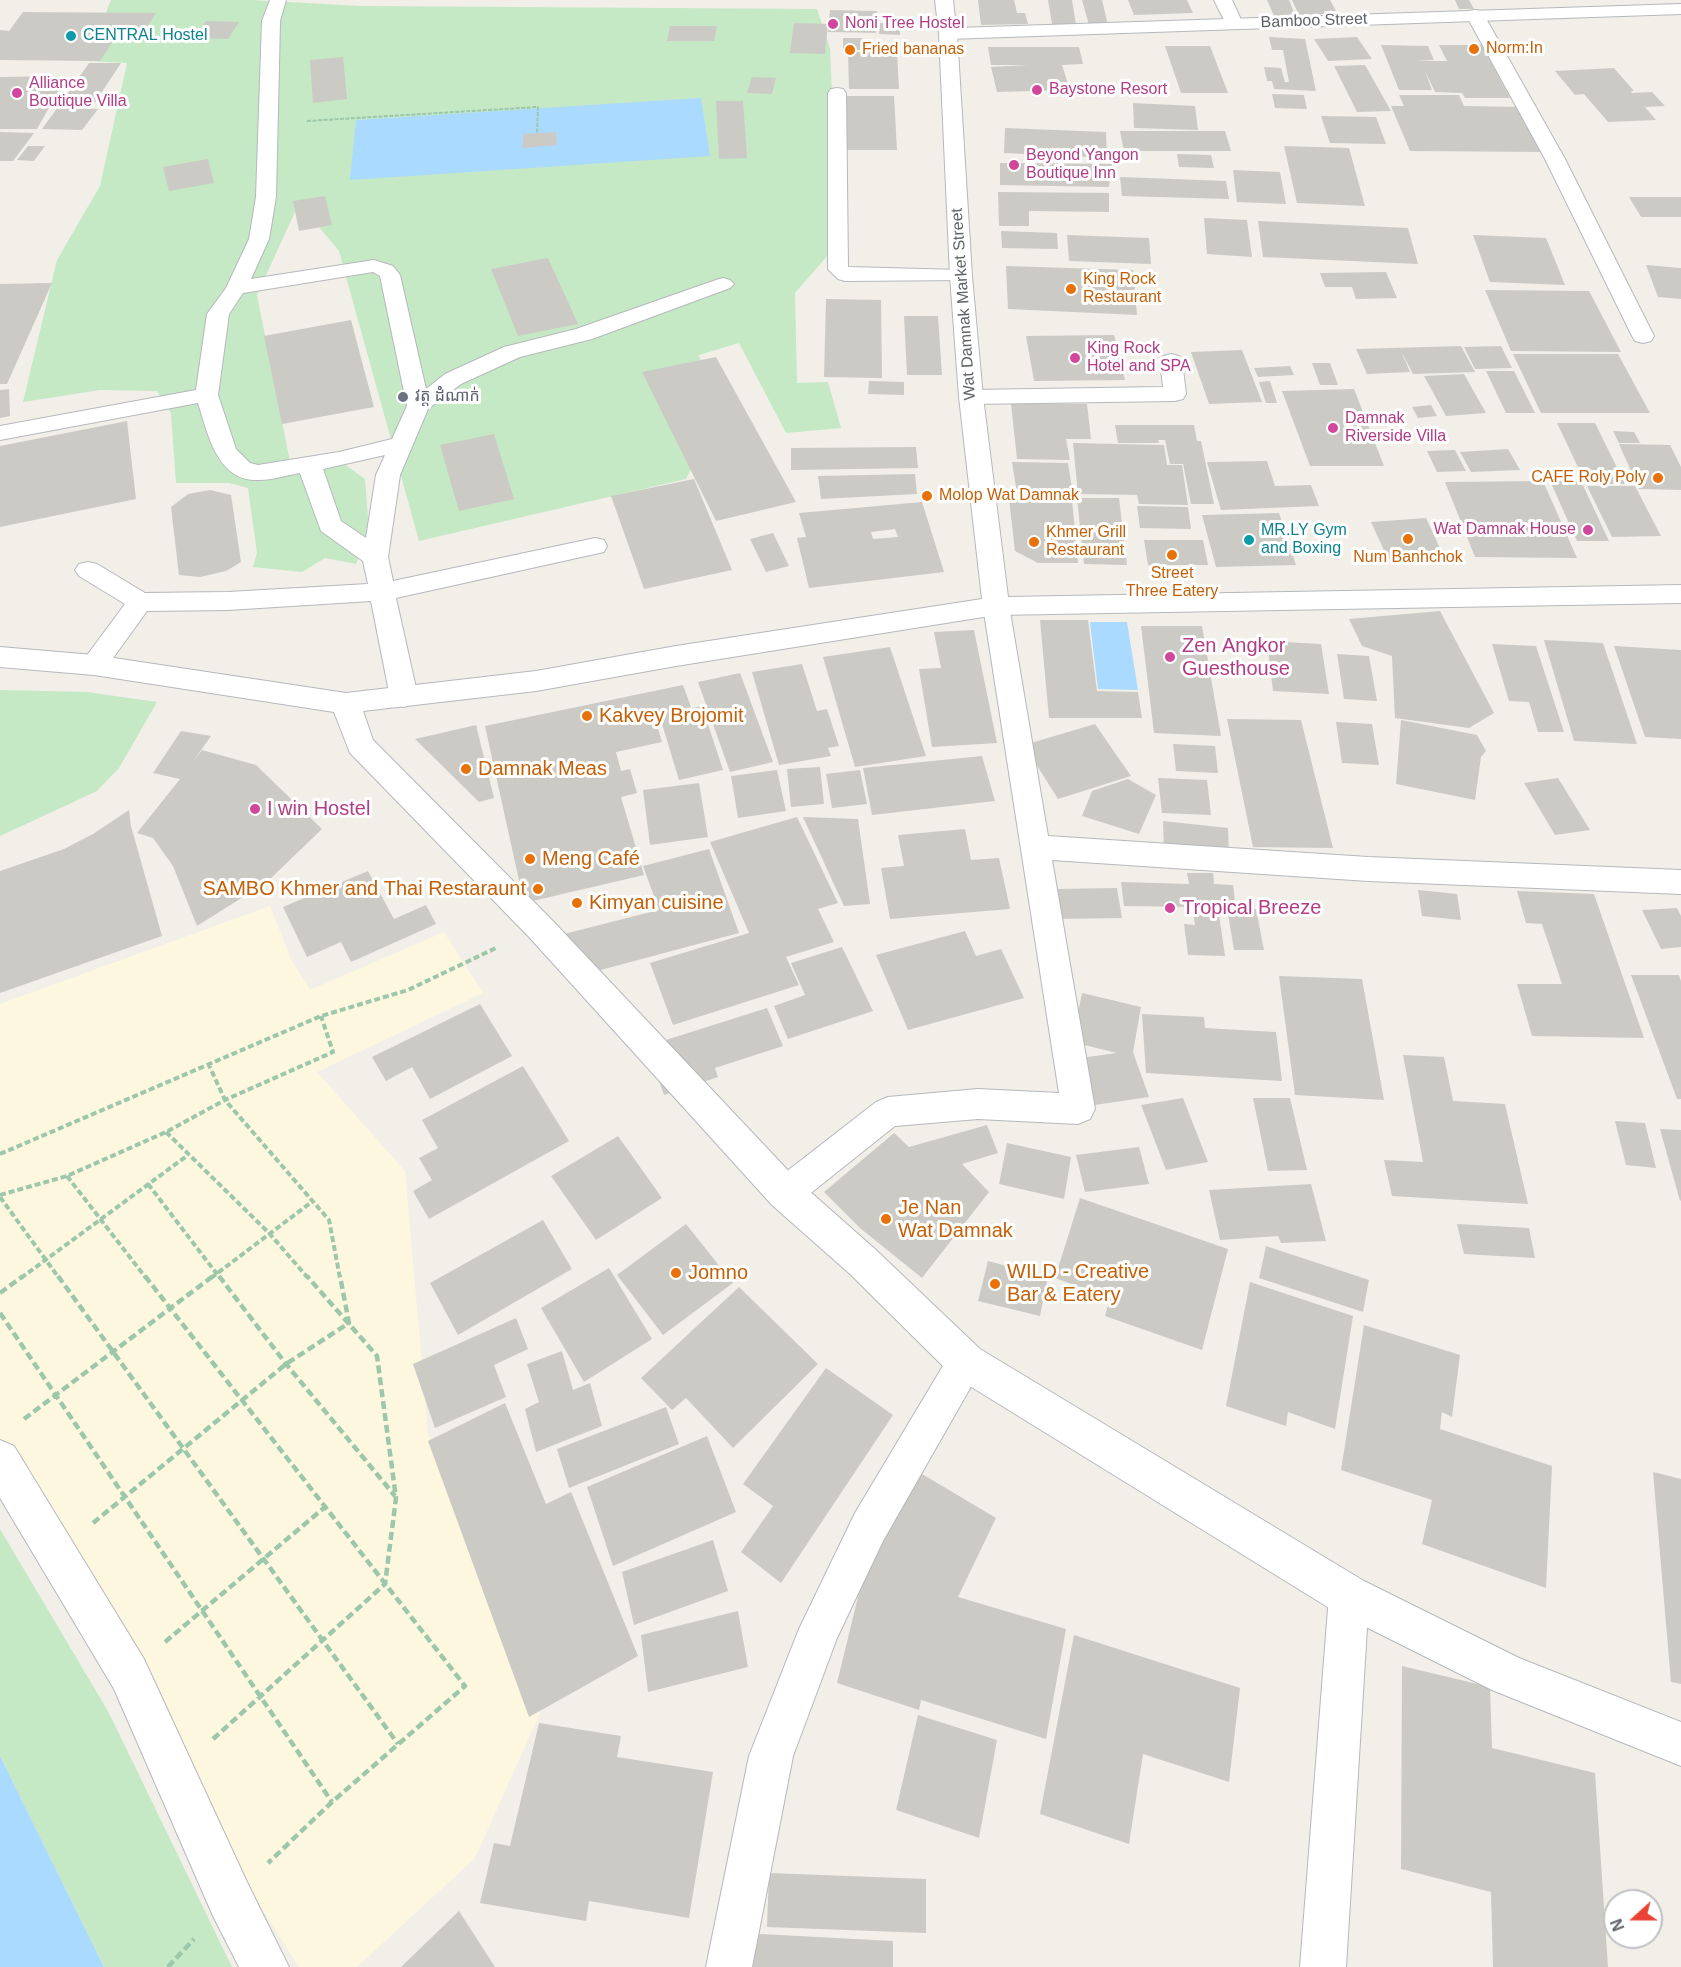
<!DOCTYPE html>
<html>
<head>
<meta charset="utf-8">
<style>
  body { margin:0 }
  #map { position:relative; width:1681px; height:1967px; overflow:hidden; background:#f1efe8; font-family:Arial,sans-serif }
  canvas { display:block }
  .north { position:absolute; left:1603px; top:1889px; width:60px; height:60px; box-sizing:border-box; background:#fff; border:2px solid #bfc1c3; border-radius:50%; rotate:249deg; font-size:16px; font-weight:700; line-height:24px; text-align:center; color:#5f6368 }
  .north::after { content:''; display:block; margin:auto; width:21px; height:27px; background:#ea4335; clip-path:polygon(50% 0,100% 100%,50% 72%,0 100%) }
</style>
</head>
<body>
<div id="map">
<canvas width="1681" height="1967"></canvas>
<div class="north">N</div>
</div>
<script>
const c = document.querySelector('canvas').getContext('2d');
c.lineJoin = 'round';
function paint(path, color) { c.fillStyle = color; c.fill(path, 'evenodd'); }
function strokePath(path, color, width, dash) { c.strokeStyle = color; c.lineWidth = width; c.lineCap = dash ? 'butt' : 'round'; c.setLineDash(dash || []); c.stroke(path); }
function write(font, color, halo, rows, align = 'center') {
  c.font = font + ' Arial,"Noto Sans Khmer",sans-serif'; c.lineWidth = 6; c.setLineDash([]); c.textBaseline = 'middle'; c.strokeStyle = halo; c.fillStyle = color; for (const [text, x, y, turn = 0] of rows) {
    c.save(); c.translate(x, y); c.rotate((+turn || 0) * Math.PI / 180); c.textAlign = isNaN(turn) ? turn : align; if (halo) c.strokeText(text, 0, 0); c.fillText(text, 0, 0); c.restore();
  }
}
const commercial = new Path2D(`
  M270 906 291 959 310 990 444 932 483 993 317 1072 405 1171 428 1433 540 1713 475 1858 357 1967H299L175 1774 0 1496V1004Z`);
const green = new Path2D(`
  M111 0H251L361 6 817 9 830 48 837 210 829 254 795 293 797 383 828 382 841 428 786 433 739 343 699 355 717 417 686 479 419 541 339 251 299 203 257 295 291 467 340 461 365 479 369 530 356 564 325 558 302 572 253 567 257 553 248 488 229 483H176L171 413 157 391 100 390 23 402 57 260 100 186 127 63 87 61Z
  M0 690 87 692 157 702 119 768 97 791 0 836Z
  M0 1529 109 1713 232 1967H104L0 1756Z`);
const water = new Path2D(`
  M701 98 710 156 350 180 356 120Z
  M1090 622H1127L1138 690 1098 689Z
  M0 1756 104 1967H0Z`);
const building = new Path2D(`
  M978 0H1014L1017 13H1025L1028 24 981 25Z
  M1048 0H1072L1076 25 1052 24Z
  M1082 0H1102L1108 25H1089Z
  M1128 0H1187L1193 13 1134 15Z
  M1267 0H1289L1296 18H1275Z
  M1292 0H1330L1336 11H1324L1326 14 1299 15Z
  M1455 0H1469L1474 9H1459Z
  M830 10 877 11 876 33 828 32Z
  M23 12 156 13 138 41H113L100 61 0 60V30L9 31Z
  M206 21 239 22 228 39 194 38Z
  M794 23 828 24 825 54 790 53Z
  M880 23H900V35L879 34Z
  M670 26H717L714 41H667Z
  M1269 37 1305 39 1316 91 1274 89 1272 81H1267L1264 67 1281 68 1285 82H1289L1283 50H1272Z
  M1357 37 1372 59 1328 61 1314 39Z
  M843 38H862L863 50H843Z
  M1381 45 1428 46 1434 60 1415 61H1447L1439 45H1482L1510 98H1465L1462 93 1435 92 1425 71 1432 90H1399Z
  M1165 46H1210L1228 93H1181Z
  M988 47H1079L1083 64 1062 65 1070 90 997 92 991 67 1029 65H991Z
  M848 52H897L899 89H849Z
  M343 57 347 99 313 103 310 60Z
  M89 63H121L94 104 61 103Z
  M1365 65 1391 111 1357 112 1334 66Z
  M1614 68 1634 91H1631L1632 93 1652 92 1665 106 1645 107 1656 120 1608 122 1584 94 1575 95 1555 71Z
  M67 76 37 129H0V77Z
  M752 77 776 78 772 94 747 93Z
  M1272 94 1304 95 1307 109 1275 108Z
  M1399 95H1459L1464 106 1522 107 1545 152 1410 151 1391 106H1404Z
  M846 96H894L897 150H847Z
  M716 101H743L747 158 719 159Z
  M1133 103 1195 106 1198 130 1134 128Z
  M58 107 98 109 82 130 42 129Z
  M1321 116 1376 117 1386 144 1330 143Z
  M1005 128 1106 132 1107 158 1004 153Z
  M1120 131H1225L1231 151H1124Z
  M0 132 34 133 13 161H0Z
  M556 132 557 145 523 148V134Z
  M28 146H45L34 161 17 160Z
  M1284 146 1349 148 1365 206 1297 203Z
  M1177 154 1211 155 1214 168 1179 167Z
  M208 159 214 183 169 191 163 167Z
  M1000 163 1112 164 1109 187 1000 185Z
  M1233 170 1280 172 1286 204 1237 202Z
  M1120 177 1226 181 1229 199 1122 196Z
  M998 192 1109 193V212L1029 211V226H999Z
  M325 196 332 225 299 231 293 201Z
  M1629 197H1681V217H1641Z
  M1204 218 1247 220 1252 257 1207 254Z
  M1258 221 1408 228 1418 264 1263 257Z
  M1001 231 1057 233 1058 249 1002 248Z
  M1067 235 1149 238 1151 264 1069 261Z
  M1473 235 1546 238 1565 285 1490 282Z
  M548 258 578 324 518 336 491 269Z
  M1646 265 1681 268V299L1658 297Z
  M1006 266 1133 270 1137 315 1008 309Z
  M1386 272 1397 298 1356 299 1352 287H1325L1320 273Z
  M52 283 7 384H0V284Z
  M1485 290 1589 291 1621 352 1511 351Z
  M826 299 881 300 882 378 824 377Z
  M904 316H938L942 375H907Z
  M351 320 374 407 282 424 264 336Z
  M1114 335 1125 380 1034 381 1026 336Z
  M1461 346 1475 372 1413 374 1401 351 1410 372 1367 374 1356 349Z
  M1501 346 1512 368 1475 369 1464 347Z
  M1242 350 1262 402 1209 404 1191 352Z
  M1513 354H1618L1650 413H1541Z
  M716 357 796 502 716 521 642 372Z
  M1312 363H1330L1338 385H1320Z
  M1290 366 1294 375 1258 377 1254 368Z
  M1486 371H1514L1535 413H1506Z
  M1464 374 1486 413 1446 416 1424 376Z
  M869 381 904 382V395L868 394Z
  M1270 381 1277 403H1266L1259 382Z
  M9 389 10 416 0 418V390Z
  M1354 389 1384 466H1310L1282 391Z
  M1011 404H1087L1091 439H1066L1070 460 1017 459Z
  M1431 405 1437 416 1418 418 1412 407Z
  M127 421 136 499 0 527V446Z
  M1557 423H1595L1625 484H1586Z
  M1115 425H1194L1197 441H1201L1214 504H1191L1183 464H1170L1165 440H1158L1159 443H1118Z
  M1613 431 1634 432 1640 443H1619Z
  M494 434 514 499 459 511 440 445Z
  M1073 443 1164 445 1167 465H1182L1188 505 1139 504 1137 495 1078 494Z
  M1619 444 1670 445 1681 467V490L1639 489Z
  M916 447 918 468 791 470V448Z
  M1508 449 1520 470 1471 472 1460 452Z
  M1455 450 1466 471 1437 472 1427 451Z
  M1267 461 1275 486 1311 485 1319 506 1221 510 1207 462Z
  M1012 462 1068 463 1073 494H1017Z
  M915 474 917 494 821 499 818 476Z
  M694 479 732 570 644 589 611 496Z
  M1543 481 1577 558 1475 557 1445 482Z
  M1550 481H1581L1609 541H1577Z
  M1587 486H1635L1661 536 1612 537Z
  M210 490 231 495 241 562 226 571 200 577 179 575 171 507 188 494Z
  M1077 498H1119L1127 565 1084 564Z
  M1009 499 1072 500 1078 563H1038L1015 551Z
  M922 502 944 572 809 588 797 538 806 537 799 513ZM895 529 898 537 873 539 871 532Z
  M1137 506 1188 507 1191 529 1140 528Z
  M1279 513 1296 565 1216 567 1202 515Z
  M1426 518 1444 557 1388 559 1371 522Z
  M773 533 789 566 766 572 750 539Z
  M1144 540H1203L1208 565H1148Z
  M1440 611 1494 713 1469 728 1395 718 1392 656 1362 646 1349 619Z
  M1040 620H1088L1097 691 1138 692 1142 718H1049Z
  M1141 626H1202L1221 736 1154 733Z
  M974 630 997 743 932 747 919 669 941 668 934 632Z
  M1544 640 1603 643 1637 744 1574 741Z
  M1267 641 1321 644 1329 694 1273 691Z
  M1492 644 1536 646 1564 732H1538L1529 702 1509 701Z
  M1614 646 1681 650V739L1645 737Z
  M890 647 926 756 855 767 823 657Z
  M1337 654 1369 656 1377 701 1344 699Z
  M802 664 817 711 827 709 839 746 828 748 831 756 779 765 752 672Z
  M740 673 773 762 730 772 698 682Z
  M683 685 691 707 682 710 702 706 723 770 679 780 659 714 654 715 662 742 616 752 621 771 630 769 637 793 621 797 644 875 524 903 485 726Z
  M1227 719 1301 720 1333 848 1253 847Z
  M1401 720 1477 735 1486 751 1481 757 1475 800 1396 784Z
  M1336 722 1372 724 1379 765 1342 763Z
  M1095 724 1131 776 1058 799 1024 745Z
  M476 725 494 798 479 802 415 739Z
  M181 731 211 736 192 763 202 750 256 765 322 829 267 882 197 926 173 866 153 838 137 833 180 779 153 773Z
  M1173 744 1215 746 1218 773 1176 771Z
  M982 756 995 801 872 815 863 768Z
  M820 767 824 804 791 807 787 769Z
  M777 770 786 811 738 818 731 776Z
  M860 770 867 804 832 808 826 774Z
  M1158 778 1207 780 1211 815 1162 813Z
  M1558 778 1590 830 1555 835 1524 783Z
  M1128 779 1156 795 1139 834 1082 816 1092 791Z
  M699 783 708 837 650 845 643 790Z
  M129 810 131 826 162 936 0 993V871L64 849 93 834Z
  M797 817 838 903 818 909 834 942 786 957 799 985 673 1025 650 963 749 933 710 842Z
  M803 817 858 819 870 904 844 906Z
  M1163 821 1228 828 1229 856 1164 851Z
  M965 829 971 860 999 858 1010 909 890 919 881 868 904 866 898 835Z
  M709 849 739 933 582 975 556 936 659 910 643 866Z
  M368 871 394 919 426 905 436 924 351 962 341 942 307 957 283 907Z
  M1187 873H1213L1214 884 1233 885 1236 909H1256L1264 950H1234L1227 908H1218L1225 956 1188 955 1184 924 1195 925 1192 907 1124 906 1121 882 1189 884Z
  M1117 888 1122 918 1058 919 1055 889Z
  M1418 890 1457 894 1461 920 1422 916Z
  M1517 891 1594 894 1644 1038 1532 1036 1517 984H1562L1542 924 1526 923Z
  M1677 908 1681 916V947L1661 949 1642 910Z
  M965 931 976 956 1001 949 1024 998 908 1030 876 955Z
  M842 947 873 1011 788 1039 774 1006 805 995 791 963Z
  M1631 975H1679L1681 981V1099H1677Z
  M1279 976 1362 979 1384 1100 1295 1095Z
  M1082 993 1141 1007 1133 1052 1149 1097 1088 1106 1073 1059 1117 1053 1072 1042Z
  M480 1004 512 1056 430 1099 412 1067 386 1081 372 1057Z
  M767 1008 783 1046 715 1068 718 1077 664 1095 647 1046Z
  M1142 1014 1204 1017 1205 1028 1276 1032 1282 1081 1146 1073Z
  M1403 1055 1444 1057 1453 1101 1505 1104 1528 1204 1392 1196 1384 1160 1423 1162Z
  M523 1066 569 1141 429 1219 413 1191 432 1180 419 1158 438 1148 422 1120Z
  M1183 1098 1208 1162 1166 1170 1141 1105Z
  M1253 1098H1290L1307 1170 1268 1171Z
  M1615 1121 1645 1123 1656 1168 1626 1165Z
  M987 1125 998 1153 962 1164 989 1192 922 1278 860 1228 824 1192 894 1133 909 1147Z
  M1660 1129 1681 1130V1200L1680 1201Z
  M618 1136 662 1198 596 1240 551 1176Z
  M1007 1143 1071 1157 1064 1199 999 1184Z
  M1139 1147 1149 1184 1085 1192 1076 1155Z
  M1311 1184 1326 1241 1281 1243 1278 1236 1220 1240 1209 1190Z
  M1080 1198 1228 1249 1202 1350 1105 1316 1110 1298 1055 1278Z
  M543 1220 572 1269 458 1335 430 1283Z
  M686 1224 733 1283 663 1335 617 1275Z
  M1457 1224 1529 1228 1535 1258 1464 1254Z
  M1266 1246 1369 1280 1363 1312 1259 1278Z
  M988 1261 1048 1277 1040 1316 978 1301Z
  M609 1268 652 1339 584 1382 541 1308Z
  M1250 1282 1353 1316 1335 1429 1288 1412 1286 1426 1226 1406Z
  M739 1287 818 1364 733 1448 686 1398 672 1410 641 1378Z
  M516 1318 528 1349 494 1365 506 1397 435 1428 413 1364Z
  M1364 1325 1460 1355 1452 1417 1442 1412 1440 1429 1552 1466 1546 1588 1422 1544 1432 1500 1341 1470Z
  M562 1351 573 1390 590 1383 602 1426 536 1452 525 1409 539 1402 527 1364Z
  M826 1368 893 1415 781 1583 741 1552 773 1506 743 1484Z
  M505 1403 546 1504 571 1492 638 1656 529 1717 428 1441Z
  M666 1407 679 1444 569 1488 557 1449Z
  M707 1436 736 1512 613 1566 587 1487Z
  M917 1471 996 1518 958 1597 1066 1629 1046 1739 921 1700 919 1710 837 1683 865 1568Z
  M1653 1472 1681 1479V1684L1671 1682Z
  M713 1540 728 1591 634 1625 622 1572Z
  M738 1611 748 1667 648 1692 641 1635Z
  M1074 1635 1240 1688 1229 1782 1143 1754 1129 1844 1040 1814Z
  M1402 1666 1490 1687 1492 1748 1595 1773 1608 1967H1493L1491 1892 1401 1869Z
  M918 1715 997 1740 979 1838 896 1810Z
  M539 1723 621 1736 617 1757 713 1772 689 1918 589 1901 586 1921 480 1903 494 1843 510 1846Z
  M769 1873 926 1879V1933L767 1927Z
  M459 1911 495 1967H401Z
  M742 1933 893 1941V1967H740Z`);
const pathFar2 = new Path2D(`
  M307 121 538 107 537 133`);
const pathFar1 = new Path2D(`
  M208 1063 225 1100 329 1220 340 1278
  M166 1132 269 1233 308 1278
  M0 1154 321 1016 408 990 498 947
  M67 1176 146 1278
  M148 1184 220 1278
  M0 1195 67 1176 166 1132 225 1100 333 1052 321 1016
  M0 1197 59 1278
  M21 1278 188 1155
  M211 1278 313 1201`);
const path = new Path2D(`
  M58 1276 398 1744
  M145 1276 465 1686 332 1802 268 1863
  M219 1276 286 1364 395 1496
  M0 1293 23 1276
  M0 1313 332 1802
  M24 1419 213 1276
  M93 1523 286 1364 349 1323 340 1276
  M165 1642 325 1507
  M213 1739 385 1584 396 1498 377 1356 307 1276
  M168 1967 194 1939`);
const service = new Path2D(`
  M270 0H286L280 21 276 197 269 239 251 279 374 260 393 266 400 275 426 389 445 374 504 347 576 329 716 280 723 278 730 280 734 284 730 288 592 339 520 357 461 384 428 409 400 475 388 557 393 581 595 538 604 540 607 546 604 552 595 554 396 598 418 697 414 704 404 707 394 704 390 697 371 601 228 610 147 611 103 672 94 674 85 672 81 665 85 658 125 604 79 576 75 570 79 564 88 562 97 564 145 593 228 592 368 584 363 561 321 531 300 473C287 475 273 480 259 480 217 482 208 434 198 403L0 440V426L196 390 207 314 226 288 249 239 256 197 262 21ZM373 272 380 276 407 406 392 439 339 452 258 465 250 463 236 449 218 395 229 314 243 293ZM385 455 376 475 366 538 341 521 323 469Z
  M837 88 843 89 846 93 848 267 961 270 968 272 971 276 968 280 845 281 838 279 828 269V93L831 89Z
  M1171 354 1179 356 1182 361 1186 394 1183 399 1175 401 971 404 963 402 960 397 963 392 971 390 1163 387 1160 361 1163 356Z
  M996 597 1005 600 1009 606 1048 836 1368 857 1681 870V894L1368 881 1052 860 1095 1109 1090 1119 1078 1124 978 1119 895 1126 797 1204 785 1209 773 1204 768 1193 773 1182 876 1102 888 1097 978 1089 1059 1093 983 606 987 600Z
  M966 1344 979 1349 985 1362 883 1541 837 1638 793 1756 752 1967H706L749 1756 799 1629 855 1513 953 1349Z
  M1349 1576 1363 1582 1369 1596 1346 1967H1300L1329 1596 1335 1582Z`);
const minor = new Path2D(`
  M1214 0H1232L1243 24 1240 28H1228Z
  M1475 10 1481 11 1484 15 1565 159 1654 336 1651 341 1643 343 1635 341 1632 336 1545 159 1466 15 1469 11Z
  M948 29 954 30 957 34 972 276 983 397 1008 597 1681 585V603L996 615 676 666 536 691 363 711 373 740 551 919 798 1181 876 1250 980 1349 1364 1581 1519 1658 1681 1722V1766L1492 1690 1334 1611 952 1375 850 1274 772 1205 529 937 350 753 334 712 94 675 0 667V647L94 655 346 693 536 671 676 646 982 599 959 397 950 276 939 34 942 30Z
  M0 1440 14 1446 144 1659 247 1882 289 1967H239L213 1916 114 1689 0 1498Z`);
const tertiary = new Path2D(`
  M935 0H953L956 28 1681 4V14L948 39 942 38 939 34Z`);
const markers = [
  [833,24,6,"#d1479c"],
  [71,36,6,"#0f9aa8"],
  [1474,49,6,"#e8710a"],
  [850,50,6,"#e8710a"],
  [1037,90,6,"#d1479c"],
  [17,93,6,"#d1479c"],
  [1014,165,6,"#d1479c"],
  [1071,289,6,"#e8710a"],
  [1075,358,6,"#d1479c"],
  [403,397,6,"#6b7280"],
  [1333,428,6,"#d1479c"],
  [1658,478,6,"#e8710a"],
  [927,496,6,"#e8710a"],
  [1588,530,6,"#d1479c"],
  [1408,539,6,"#e8710a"],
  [1249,540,6,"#0f9aa8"],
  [1034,542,6,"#e8710a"],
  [1172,555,6,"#e8710a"],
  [1170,657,6,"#d1479c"],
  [587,716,6,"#e8710a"],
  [466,769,6,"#e8710a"],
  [255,809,6,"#d1479c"],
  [530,859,6,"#e8710a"],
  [538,889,6,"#e8710a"],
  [577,903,6,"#e8710a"],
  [1170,908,6,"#d1479c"],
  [886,1219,6,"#e8710a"],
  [676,1273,6,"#e8710a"],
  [995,1284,6,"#e8710a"]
];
const farStreetnames = [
  ["Bamboo Street",1314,21,-2],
  ["Wat Damnak Market Street",964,304,-94]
];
const farHotelnames = [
  ["Noni Tree Hostel",845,24],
  ["Alliance",29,84],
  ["Boutique Villa",29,102],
  ["Baystone Resort",1049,90],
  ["Beyond Yangon",1026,156],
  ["Boutique Inn",1026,174],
  ["King Rock",1087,349],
  ["Hotel and SPA",1087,367],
  ["Damnak",1345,419],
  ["Riverside Villa",1345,437],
  ["Wat Damnak House",1576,530,"right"]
];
const farCulturenames = [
  ["CENTRAL Hostel",83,36],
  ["MR.LY Gym",1261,531],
  ["and Boxing",1261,549]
];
const farFoodnames = [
  ["Norm:In",1486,49],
  ["Fried bananas",862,50],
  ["King Rock",1083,280],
  ["Restaurant",1083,298],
  ["CAFE Roly Poly",1646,478,"right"],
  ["Molop Wat Damnak",939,496],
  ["Khmer Grill",1046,533],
  ["Restaurant",1046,551],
  ["Num Banhchok",1408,558,"center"],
  ["Street",1172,574,"center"],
  ["Three Eatery",1172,592,"center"]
];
const farWorshipnames = [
  ["វត្ត ដំំណាក់",415,397]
];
const hotelNames = [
  ["Zen Angkor",1182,646],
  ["Guesthouse",1182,669],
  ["I win Hostel",267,809],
  ["Tropical Breeze",1182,908]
];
const foodNames = [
  ["Kakvey Brojomit",599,716],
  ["Damnak Meas",478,769],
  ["Meng Café",542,859],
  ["SAMBO Khmer and Thai Restaraunt",526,889,"right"],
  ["Kimyan cuisine",589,903],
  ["Je Nan",898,1208],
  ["Wat Damnak",898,1231],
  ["WILD - Creative",1007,1272],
  ["Bar & Eatery",1007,1295],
  ["Jomno",688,1273]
];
paint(commercial, '#fef7e0');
paint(green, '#c5e8c5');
paint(water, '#aadaff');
paint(building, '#cccac5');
strokePath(service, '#b5b8bc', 2);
strokePath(minor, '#b5b8bc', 2);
strokePath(tertiary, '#b5b8bc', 2);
strokePath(pathFar2, '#9cc7a9', 2, [4, 1.5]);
strokePath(pathFar1, '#9cc7a9', 4, [6, 3]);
strokePath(path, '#9cc7a9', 4.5, [8, 4]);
paint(service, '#fff');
paint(minor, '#fff');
paint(tertiary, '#fff');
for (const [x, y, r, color] of markers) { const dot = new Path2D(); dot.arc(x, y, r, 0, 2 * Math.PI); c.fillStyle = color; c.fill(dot); strokePath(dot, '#fff', 2); }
write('16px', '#5f6368', '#fff', farStreetnames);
write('16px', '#b23c85', '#fff', farHotelnames, 'left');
write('16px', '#0d838f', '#fff', farCulturenames, 'left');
write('16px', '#c56008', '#fff', farFoodnames, 'left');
write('16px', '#5b616d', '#fff', farWorshipnames, 'left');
write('20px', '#b23c85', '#fff', hotelNames, 'left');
write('20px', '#c56008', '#fff', foodNames, 'left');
</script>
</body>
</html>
